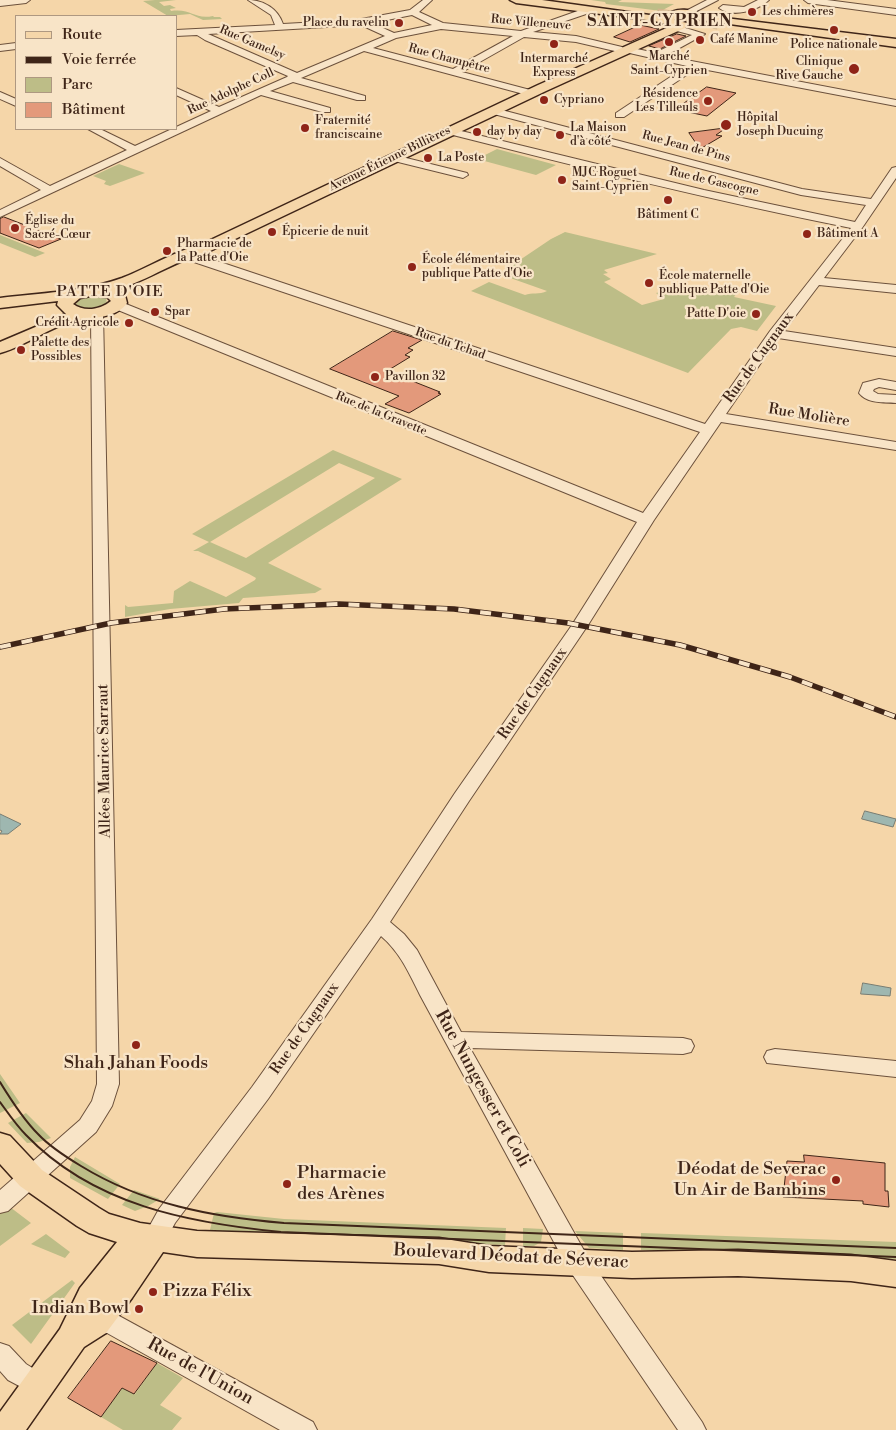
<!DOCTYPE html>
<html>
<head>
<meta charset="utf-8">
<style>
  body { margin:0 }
  #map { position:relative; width:896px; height:1430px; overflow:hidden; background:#f5d6a9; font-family:"Libre Bodoni",serif }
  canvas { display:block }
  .legend { position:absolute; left:15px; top:15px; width:162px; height:115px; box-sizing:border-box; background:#f8e4c7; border:1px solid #ae9881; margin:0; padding:6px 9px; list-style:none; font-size:15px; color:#3f2518 }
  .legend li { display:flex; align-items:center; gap:10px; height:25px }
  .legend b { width:25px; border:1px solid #ae9881 }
</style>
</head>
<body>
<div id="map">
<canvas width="896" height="1430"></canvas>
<ul class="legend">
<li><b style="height:6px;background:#f5d6a9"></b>Route</li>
<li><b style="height:6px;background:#3f2518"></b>Voie ferrée</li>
<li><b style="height:14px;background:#bdbd87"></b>Parc</li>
<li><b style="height:14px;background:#e3997b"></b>Bâtiment</li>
</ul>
</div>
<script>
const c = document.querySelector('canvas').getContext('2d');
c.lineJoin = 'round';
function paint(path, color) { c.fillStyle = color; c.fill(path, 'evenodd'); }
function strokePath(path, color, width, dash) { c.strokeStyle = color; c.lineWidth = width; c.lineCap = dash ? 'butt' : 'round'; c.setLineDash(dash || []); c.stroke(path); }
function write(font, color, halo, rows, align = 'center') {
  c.font = font + ' "Libre Bodoni",serif'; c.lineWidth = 4.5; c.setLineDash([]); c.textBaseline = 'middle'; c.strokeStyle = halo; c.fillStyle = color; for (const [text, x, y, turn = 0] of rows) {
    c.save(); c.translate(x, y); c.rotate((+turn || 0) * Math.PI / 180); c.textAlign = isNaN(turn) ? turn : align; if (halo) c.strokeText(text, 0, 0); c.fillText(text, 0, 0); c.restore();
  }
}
const green = new Path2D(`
  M155 0H176L159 2 164 6 170 5 176 8 170 9 171 11C192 8 194 20 213 16L214 17H220L222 19 203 20 190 14 168 16 143 1Z
  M591 0H622L618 2 674 4 661 11 606 4 605 2Z
  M497 149 556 165 536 175 477 159Z
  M119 164 145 173 110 186 104 184 106 181 93 176Z
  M565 232 657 254 604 270 608 273 603 274 611 279 604 282 642 305 664 299 656 293 686 285 693 290C709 286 721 289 737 293L734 297 776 306 757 331 741 327 731 329 688 373 471 291 489 282 525 295C532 292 539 295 547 291L499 274 551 239Z
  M0 235 45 253 35 257 0 243Z
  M96 295 106 297 107 304C97 310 84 312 76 304L80 298Z
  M333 450 402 479 268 563 322 589 315 593 243 598 239 603 170 609 125 617V605L128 607 173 603 174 591 190 581 226 597 255 580 256 578 249 574 198 551H193L209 542 192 534ZM339 463 375 478 246 558 210 542Z
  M0 1074 20 1103 0 1113Z
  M26 1113 51 1138 39 1142 27 1143 8 1123Z
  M75 1157 120 1184 108 1199 70 1178V1167Z
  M134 1190 160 1199 148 1206 135 1211 122 1205Z
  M6 1204 31 1223 0 1246V1211Z
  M217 1212 284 1219 506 1228 505 1245 268 1236 210 1230 214 1213Z
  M523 1228 543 1229 541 1242 534 1246H523Z
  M575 1231 623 1233V1250L589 1248Z
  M641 1233 896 1242V1259L641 1250Z
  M46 1234 70 1252 65 1258 31 1244Z
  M72 1280 75 1283 31 1344 12 1325Z
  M157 1363 183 1378 160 1405 182 1418 172 1430H123L101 1417 122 1388 135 1394Z`);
const water = new Path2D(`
  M865 811 896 819 893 827 862 819Z
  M0 814 21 824 8 834H0L2 831 0 830Z
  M863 983 891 988 890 996 861 994Z`);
const building = new Path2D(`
  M640 25 659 29 630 42 614 37Z
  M677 34 686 36 660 49 649 46Z
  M707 87 736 93 707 116 683 111 686 109 679 107Z
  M726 128 716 135 722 136 700 149 689 133Z
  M4 217 61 239 39 248 0 233V219Z
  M393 331 422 340 408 348 413 350 405 355 410 357 387 371 440 392 438 393 441 394 409 413 385 404 399 396 330 369Z
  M804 1155 885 1163V1191H888L889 1207 863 1204V1201L783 1197 787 1161 804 1162Z
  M111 1341 157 1363 134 1394 122 1388 101 1417 68 1398Z`);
const majorTunnel = new Path2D(`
  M657 15 718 23`);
const minor = new Path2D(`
  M0 0H30L26 3 0 6Z
  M248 0C264 0 278 9 283 24L356 20 410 10 423 0H432L419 12 443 23 521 31 589 7 593 10 592 12 533 32 576 36 622 47 624 49 619 52 576 42 524 37 462 72 534 91V95L531 96 364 51 301 78 365 96V100H357L293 82 270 91 330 108V112H322L261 95 0 217V210L41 190 0 166V158L50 186 127 150 88 129H100L135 146 211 111 176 95V88L219 107 287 77 288 76 205 40 197 35 176 36V30L275 25 271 15ZM412 15 432 25 394 33 372 23ZM361 25 385 36 297 73 208 34ZM441 29 513 36 453 69 373 48 396 38Z
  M707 0H718L687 16 684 17 680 14Z
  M758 0H769C757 11 733 18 719 8L723 5 744 7Z
  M804 0H827L896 9V15L808 3Z
  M673 21 679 26 705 34 665 56 896 100V106L697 68 624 117H616V113L687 66 625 52 623 50 628 47 651 52 659 51 692 35 673 30 668 24Z
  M16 43V49L0 51V45Z
  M0 92 16 99V106L0 99Z
  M494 108 802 189 871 199 892 168 896 167V178L862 228 824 278 896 285V293L819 285 784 331 896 348V356L778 338 726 414 896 442V450L721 422 654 520 588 625 469 801 390 922 404 934 417 950 461 1032 683 1038 691 1040 694 1046 691 1052 683 1054 470 1048 586 1254 702 1422 706 1430H678L568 1268 420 995C409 973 400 952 381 936L268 1099 175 1223 163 1245 155 1248 147 1245 143 1238 159 1209 252 1087 372 919 455 793 572 625 637 522 113 308 111 305 113 302H121L643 513 700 432 188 260 186 257 188 254H196L705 424 770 331 851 228C714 201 580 167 445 133L444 131 445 129 449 128 704 190 855 222 866 205 801 195 490 113V109Z
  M394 155 467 173 468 175 463 178 390 160 389 158 390 156Z
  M97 309 103 313 119 1084 112 1106 96 1132 8 1211 0 1213V1190L80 1120 92 1101 97 1084 91 313Z
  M879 379 896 382V390L879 387 874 389 873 391 878 394 896 395V403C883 402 868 404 859 393L863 383Z
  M775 1049 896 1061V1077L767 1063 764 1057 767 1051Z
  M110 1311 313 1422 317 1430H280L107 1333 95 1334 86 1331 83 1323 86 1315 95 1312Z
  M0 1343 9 1346 26 1364 47 1377 51 1385 47 1393 38 1396 8 1380 0 1371Z`);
const major = new Path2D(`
  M510 0H542L664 17C678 3 700 13 717 17L896 39V47L679 17 674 20 687 23 689 25 687 27 546 91 210 251C178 259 149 280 116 290L125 295 127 303C117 317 99 317 84 319 56 322 27 346 0 353V342L66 314 57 305 58 301 0 308V298C40 293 83 292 122 278 148 268 172 252 200 245L538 85 671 26 655 21 516 3ZM91 296 107 297 111 301C100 310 84 312 73 304L80 298Z
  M0 1133 10 1136 42 1170 99 1208 109 1214 140 1223 197 1231 439 1238 489 1246 632 1252 738 1250 851 1255 896 1261V1287L851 1281 738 1276 632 1278 489 1272 439 1264 197 1257 163 1252 132 1298 106 1333 84 1347 26 1430H0V1412L60 1329 80 1288 117 1242 89 1233 77 1226 20 1186 0 1164Z`);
const tram = new Path2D(`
  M0 1082C11 1100 23 1119 38 1134 50 1147 66 1157 81 1166 143 1204 212 1217 284 1223L896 1248
  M0 1102C8 1113 16 1125 26 1135 93 1205 189 1223 281 1232L896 1257`);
const rail = new Path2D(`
  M0 647 111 623 224 609 339 604 454 609 568 623 680 645 790 677 896 717`);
const markers = [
  [752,12,5,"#8f2418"],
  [399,23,5,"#8f2418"],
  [834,30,5,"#8f2418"],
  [700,40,5,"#8f2418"],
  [669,42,5,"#8f2418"],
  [554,44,5,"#8f2418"],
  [854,69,6,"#8f2418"],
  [544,100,5,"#8f2418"],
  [708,101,5,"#8f2418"],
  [726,125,6,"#8f2418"],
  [305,128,5,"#8f2418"],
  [477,132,5,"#8f2418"],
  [560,135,5,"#8f2418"],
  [428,158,5,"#8f2418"],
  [562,180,5,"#8f2418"],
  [668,200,5,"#8f2418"],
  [15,228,5,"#8f2418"],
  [272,232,5,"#8f2418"],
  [807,234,5,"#8f2418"],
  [167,251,5,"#8f2418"],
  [412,267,5,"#8f2418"],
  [649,283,5,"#8f2418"],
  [155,312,5,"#8f2418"],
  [756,314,5,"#8f2418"],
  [129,323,5,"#8f2418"],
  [21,350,5,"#8f2418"],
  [375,377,5,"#8f2418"],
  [136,1045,5,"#8f2418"],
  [836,1180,5,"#8f2418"],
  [287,1184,5,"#8f2418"],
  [153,1292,5,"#8f2418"],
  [139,1309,5,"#8f2418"]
];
const farPoinames = [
  ["Les chimères",762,12],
  ["Place du ravelin",389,23,"right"],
  ["Café Manine",710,40],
  ["Police nationale",834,45,"center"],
  ["Marché",669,57,"center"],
  ["Saint-Cyprien",669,71,"center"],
  ["Intermarché",554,59,"center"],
  ["Express",554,73,"center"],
  ["Clinique",843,62,"right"],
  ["Rive Gauche",843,76,"right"],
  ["Résidence",698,94,"right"],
  ["Les Tilleuls",698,108,"right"],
  ["Cypriano",554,100],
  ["Hôpital",737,118],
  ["Joseph Ducuing",737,132],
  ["Fraternité",315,121],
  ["franciscaine",315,135],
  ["La Maison",570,128],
  ["d'à côté",570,142],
  ["day by day",487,132],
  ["La Poste",438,158],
  ["MJC Roguet",572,173],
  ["Saint-Cyprien",572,187],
  ["Bâtiment C",668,215,"center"],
  ["Église du",25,221],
  ["Sacré-Cœur",25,235],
  ["Épicerie de nuit",282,232],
  ["Bâtiment A",817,234],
  ["Pharmacie de",177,244],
  ["la Patte d'Oie",177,258],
  ["École élémentaire",422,260],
  ["publique Patte d'Oie",422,274],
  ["École maternelle",659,276],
  ["publique Patte d'Oie",659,290],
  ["Spar",165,312],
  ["Patte D'oie",746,314,"right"],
  ["Crédit Agricole",119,323,"right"],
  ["Palette des",31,343],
  ["Possibles",31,357],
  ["Pavillon 32",385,377]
];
const farStreetnames = [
  ["Rue Villeneuve",531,23,5],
  ["Rue Gamelsy",252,43,23],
  ["Rue Champêtre",449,59,15],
  ["Rue Adolphe Coll",231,92,-25],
  ["Rue Jean de Pins",686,147,15],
  ["Avenue Étienne Billières",390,159,-26],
  ["Rue de Gascogne",714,182,13],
  ["Rue du Tchad",450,344,19],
  ["Rue de la Gravette",381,414,22]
];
const farQuarternames = [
  ["PATTE D'OIE",110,292]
];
const streetNames = [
  ["Rue de Cugnaux",759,358,-54],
  ["Rue Molière",809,416,9],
  ["Rue de Cugnaux",533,694,-55],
  ["Allées Maurice Sarraut",105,761,-91],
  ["Rue de Cugnaux",305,1029,-55]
];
const farDistrictnames = [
  ["SAINT-CYPRIEN",660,22]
];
const nearPoinames = [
  ["Shah Jahan Foods",136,1064,"center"],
  ["Déodat de Severac",826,1170],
  ["Un Air de Bambins",826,1191],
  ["Pharmacie",297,1174,"left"],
  ["des Arènes",297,1195,"left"],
  ["Pizza Félix",163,1292,"left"],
  ["Indian Bowl",129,1309]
];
const nearStreetnames = [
  ["Rue Nungesser et Coli",482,1089,61],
  ["Boulevard Déodat de Séverac",511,1257,3],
  ["Rue de l'Union",200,1372,29]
];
paint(green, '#bdbd87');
paint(water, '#9eb7b0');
strokePath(water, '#787d73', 1);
paint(building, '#e3997b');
strokePath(building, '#3f2518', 1);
strokePath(majorTunnel, '#d1b38c', 13, [13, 6]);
strokePath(minor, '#6c513c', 2);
strokePath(major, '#3f2518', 3);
paint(minor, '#f8e4c7');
paint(major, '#f5d6a9');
strokePath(tram, '#3f2518', 2);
strokePath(rail, '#3f2518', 5.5);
strokePath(rail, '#f8e4c7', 4, [11]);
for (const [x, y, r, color] of markers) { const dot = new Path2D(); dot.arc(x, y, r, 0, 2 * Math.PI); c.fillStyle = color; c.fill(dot); strokePath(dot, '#f8e4c7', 2); }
write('12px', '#3f2518', '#f8e4c7', farPoinames, 'left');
write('12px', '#3f2518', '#f8e4c7', farStreetnames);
c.letterSpacing = '1px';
write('15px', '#3f2518', '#f8e4c7', farQuarternames);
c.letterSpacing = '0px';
write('15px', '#3f2518', '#f8e4c7', streetNames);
c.letterSpacing = '1px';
write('bold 16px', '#3f2518', '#f8e4c7', farDistrictnames);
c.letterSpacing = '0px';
write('18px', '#3f2518', '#f8e4c7', nearPoinames, 'right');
write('18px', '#3f2518', '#f8e4c7', nearStreetnames);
</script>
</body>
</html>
